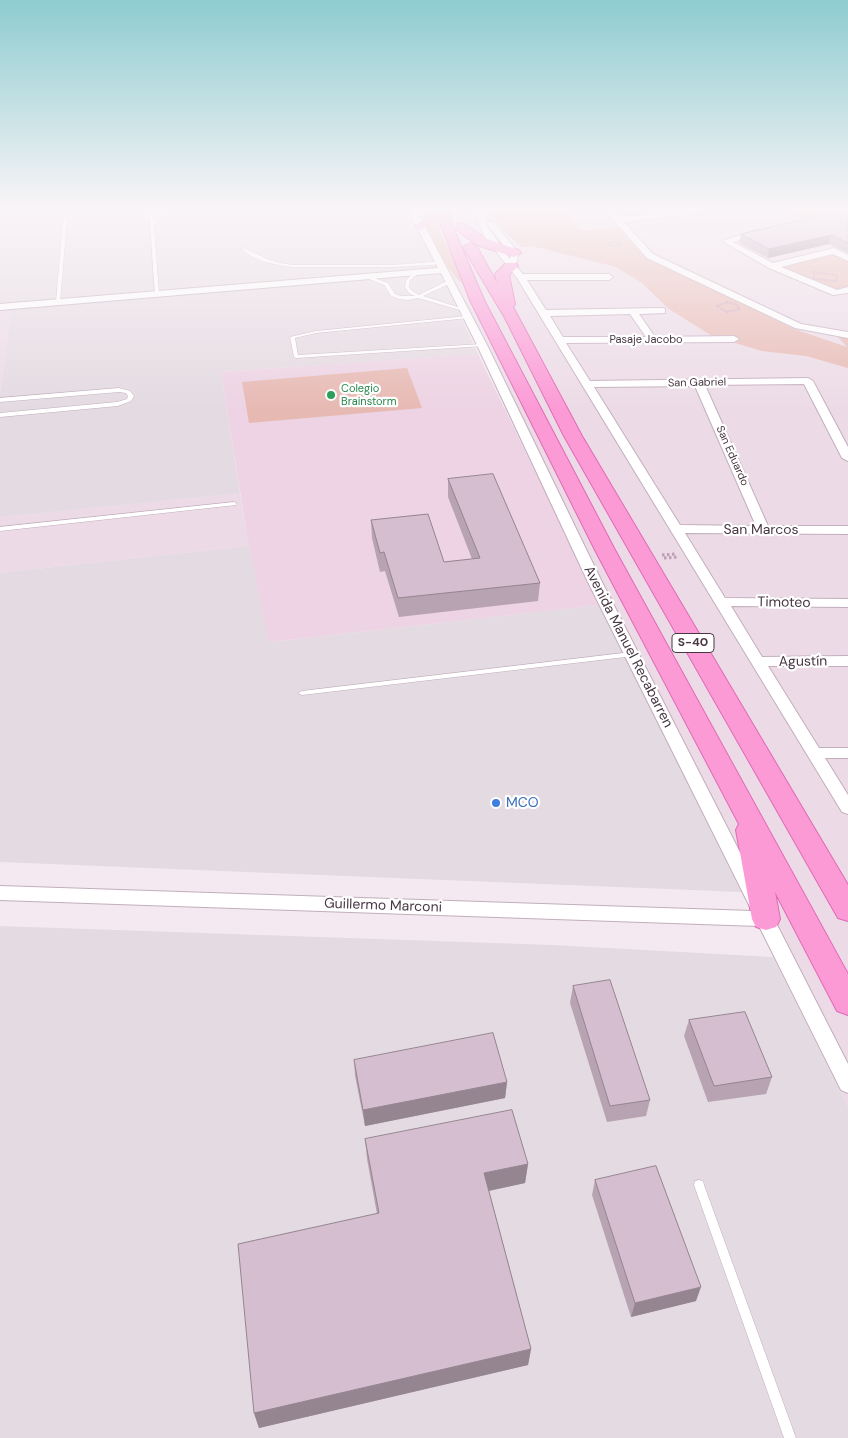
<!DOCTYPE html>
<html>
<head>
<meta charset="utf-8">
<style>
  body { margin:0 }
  canvas { display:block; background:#f4e9f0 }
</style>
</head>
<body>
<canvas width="848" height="1438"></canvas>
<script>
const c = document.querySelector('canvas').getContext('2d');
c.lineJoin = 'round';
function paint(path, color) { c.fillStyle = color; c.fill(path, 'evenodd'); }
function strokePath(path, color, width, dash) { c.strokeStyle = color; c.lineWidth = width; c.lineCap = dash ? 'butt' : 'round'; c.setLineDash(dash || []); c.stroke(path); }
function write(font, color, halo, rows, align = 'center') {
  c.font = font + ' "DM Sans",sans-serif'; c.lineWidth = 4.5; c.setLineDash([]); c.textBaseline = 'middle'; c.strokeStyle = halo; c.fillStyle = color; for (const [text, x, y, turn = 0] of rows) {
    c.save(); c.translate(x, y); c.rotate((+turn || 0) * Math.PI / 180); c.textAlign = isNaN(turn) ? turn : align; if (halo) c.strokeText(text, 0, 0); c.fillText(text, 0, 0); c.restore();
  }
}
const residential = new Path2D(`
  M406 209H848V1107L600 605 439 270Z
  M12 304 0 396V305Z
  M240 493 249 546 0 573V517Z`);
const industrial = new Path2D(`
  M0 209H406L439 270 478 354 221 372 240 493 0 517V396L12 304 0 305Z
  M249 546 270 642 600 605 741 892 0 862V573Z
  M0 926 552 945 773 957 848 1107V1438H0Z`);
const education = new Path2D(`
  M478 354 600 605 269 642 249 546 221 372Z`);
const green = new Path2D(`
  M489 209H563L570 220 581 231 617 227 645 257 794 329 847 347 837 336 848 338V368L806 356 762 351 712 336 669 309 642 283 616 267 532 246 521 247 502 229Z
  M783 209H822L834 214 808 220Z
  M437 217 440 232 467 286C454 283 432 239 426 226Z
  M834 254 848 260V288L835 291 780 266Z
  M407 368 422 408 249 423 242 382Z`);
const pathFar1 = new Path2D(`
  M612 242H620L622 245 611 246 609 243Z
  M814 272 837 275 836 281 814 279Z
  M727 302 737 305 740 309 727 312 717 306Z`);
const path = new Path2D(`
  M662 555 676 554
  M664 558 678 557`);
const lane = new Path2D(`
  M149 209H153L154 221 163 209H167L154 226 159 294 157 295 155 294Z
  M65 218 67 219 60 302 58 303 56 302 63 219Z
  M244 248C263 257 272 263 294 265H392L433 262 441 261 443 262 433 265 392 267H294L283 266 265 262 251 256 243 250 242 249Z
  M416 271 420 272 410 280 409 287 412 291 419 295 449 280H453V282L423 296 467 310V312L418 298 408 300 399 299 391 296 384 285 364 277 368 276 388 283 395 294 401 296H415L409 293 405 287 406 280Z
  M467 316H469V318L316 333 295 338 298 355 482 344 484 345V346L296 358 294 357 290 337 316 331Z
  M119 388 130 391 134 396 131 401 118 406 0 417V413L117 402 127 399 128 396 126 393 119 392 0 402V398Z
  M234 502 237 504 236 505 0 531V527Z
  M632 652 636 654 634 656 302 695 298 693 302 691Z
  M699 1180 703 1181 704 1185 796 1438H784L694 1185 695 1181Z`);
const street = new Path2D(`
  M408 209H416L487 345 601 580 848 1064V1093L841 1090 759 926 0 900V886L752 911 587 580 477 345 441 273 0 310V304L438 268Z
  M474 209H482L487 226 510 259 511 255 487 224 488 222H494L518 253 517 262 514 264 523 274H609L613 277 609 280H527L546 310 662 308 665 309V313L639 314 655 337 734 336 739 339 734 342 566 343 590 381 808 378 813 381 848 447V461L842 458 804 384 705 385 768 526H848V534L685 533 725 598 848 599V607L731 606 762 657 848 656V666H768L819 748H848V758H825L848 795V814L842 812 517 278 484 236ZM630 314 646 337H563L550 316ZM695 386 756 526 680 525 594 387Z
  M604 209H612L620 217 716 209 712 211 624 222 653 254 801 324 848 332V338L795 328 647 258Z
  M821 209H831L848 216V221Z
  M756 230 763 232 733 242 773 263 834 248 848 255V261L833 254 781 267 837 290 848 287V293L833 295 769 268 722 241Z`);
const primary = new Path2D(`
  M435 209H449L452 225 484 300 615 550 848 974V1015L837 1011 775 892 780 919 776 927 766 930 756 927 752 919 736 830 739 824 595 550 470 300 438 218 421 230 415 226Z
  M462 223 487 239 519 250 521 253 514 257 477 245 457 230 456 227 457 224Z
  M470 243 477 247 497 283 495 274 506 263H516L518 266 509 275 515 304 513 307 582 436 848 885V921L838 918 564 436 505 318 463 247Z`);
const wall = new Path2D(`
  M835 209H848V253L829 244 768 258 739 243 741 234 840 211Z
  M448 479 540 583 538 601 399 617 385 571 380 572 372 538 371 520 444 562 472 559 448 497Z
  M573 986 650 1100 646 1116 607 1122 570 1003Z
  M689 1020 772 1077 766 1094 708 1102 684 1036Z
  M354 1060 507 1082 505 1098 365 1126 355 1076Z
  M365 1139 528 1164 525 1183 489 1191 531 1349 528 1365 259 1428 254 1413 377 1214 367 1159Z
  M595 1180 696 1301 631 1317 592 1195Z`);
const shadedWall = new Path2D(`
  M831 235 829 244 768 258 769 249Z
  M507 1082 505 1098 365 1126 363 1110Z
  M528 1164 525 1183 483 1192 484 1173Z
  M701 1287 696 1301 631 1317 635 1303Z
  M531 1349 528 1365 259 1428 254 1413Z`);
const building = new Path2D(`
  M848 209V243L831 235 769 249 741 234 844 210Z
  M493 474 540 583 398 598 384 552 380 553 371 520 428 514 444 562 480 558 448 479Z
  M610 980 650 1100 610 1106 573 986Z
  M745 1012 772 1077 714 1086 689 1020Z
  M493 1033 507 1082 363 1110 354 1060Z
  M512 1110 528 1164 484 1173 531 1349 254 1413 238 1244 379 1213 365 1139Z
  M656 1166 701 1287 635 1303 595 1180Z`);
const markers = [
  [331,395,5,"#2e9e5b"],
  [496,803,5,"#3f7fe0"]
];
const farStreetnames = [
  ["Pasaje Jacobo",646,340],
  ["San Gabriel",697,383,-1],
  ["San Eduardo",732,456,66]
];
const farLeisurenames = [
  ["Colegio",341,389],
  ["Brainstorm",341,402]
];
const shields = [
  [693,643,42]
];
const shieldNames = [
  ["S-40",693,643]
];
const streetNames = [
  ["San Marcos",761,530],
  ["Timoteo",784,603,1],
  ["Avenida Manuel Recabarren",628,647,63],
  ["Agustín",803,662,-1],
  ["Guillermo Marconi",383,906,2]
];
const shopNames = [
  ["MCO",506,803]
];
paint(residential, '#ecdbe6');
paint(industrial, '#e4dae1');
paint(education, '#edd3e3');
paint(green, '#e7b9b3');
strokePath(lane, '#c2aebc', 1);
strokePath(street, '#c2aebc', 2);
strokePath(primary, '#e16ab5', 2);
strokePath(pathFar1, '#c19db5', 2, [1, 1]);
strokePath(path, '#c19db5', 3, [2.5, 2.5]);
paint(lane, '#fff');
paint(street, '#fff');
paint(primary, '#fc9ad6');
paint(wall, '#b7a3b2');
paint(shadedWall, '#958591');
paint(building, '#d5becf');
strokePath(building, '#958591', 1);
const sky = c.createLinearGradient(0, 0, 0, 410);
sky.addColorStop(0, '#8eccd0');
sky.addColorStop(0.51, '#faf5f8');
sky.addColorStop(1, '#faf5f800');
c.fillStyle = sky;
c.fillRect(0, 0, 848, 410);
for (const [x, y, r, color] of markers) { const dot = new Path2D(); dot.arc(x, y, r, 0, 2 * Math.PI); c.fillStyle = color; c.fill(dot); strokePath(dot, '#fff', 2); }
write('11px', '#483743', '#fff', farStreetnames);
write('11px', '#27864d', '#fff', farLeisurenames, 'left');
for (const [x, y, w] of shields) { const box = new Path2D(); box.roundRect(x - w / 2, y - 9.5, w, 19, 4); c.fillStyle = '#fff'; c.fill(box); strokePath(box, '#483743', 1); }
write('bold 12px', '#483743', null, shieldNames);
write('14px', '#483743', '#fff', streetNames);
write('14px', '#366cbe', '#fff', shopNames, 'left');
</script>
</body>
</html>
